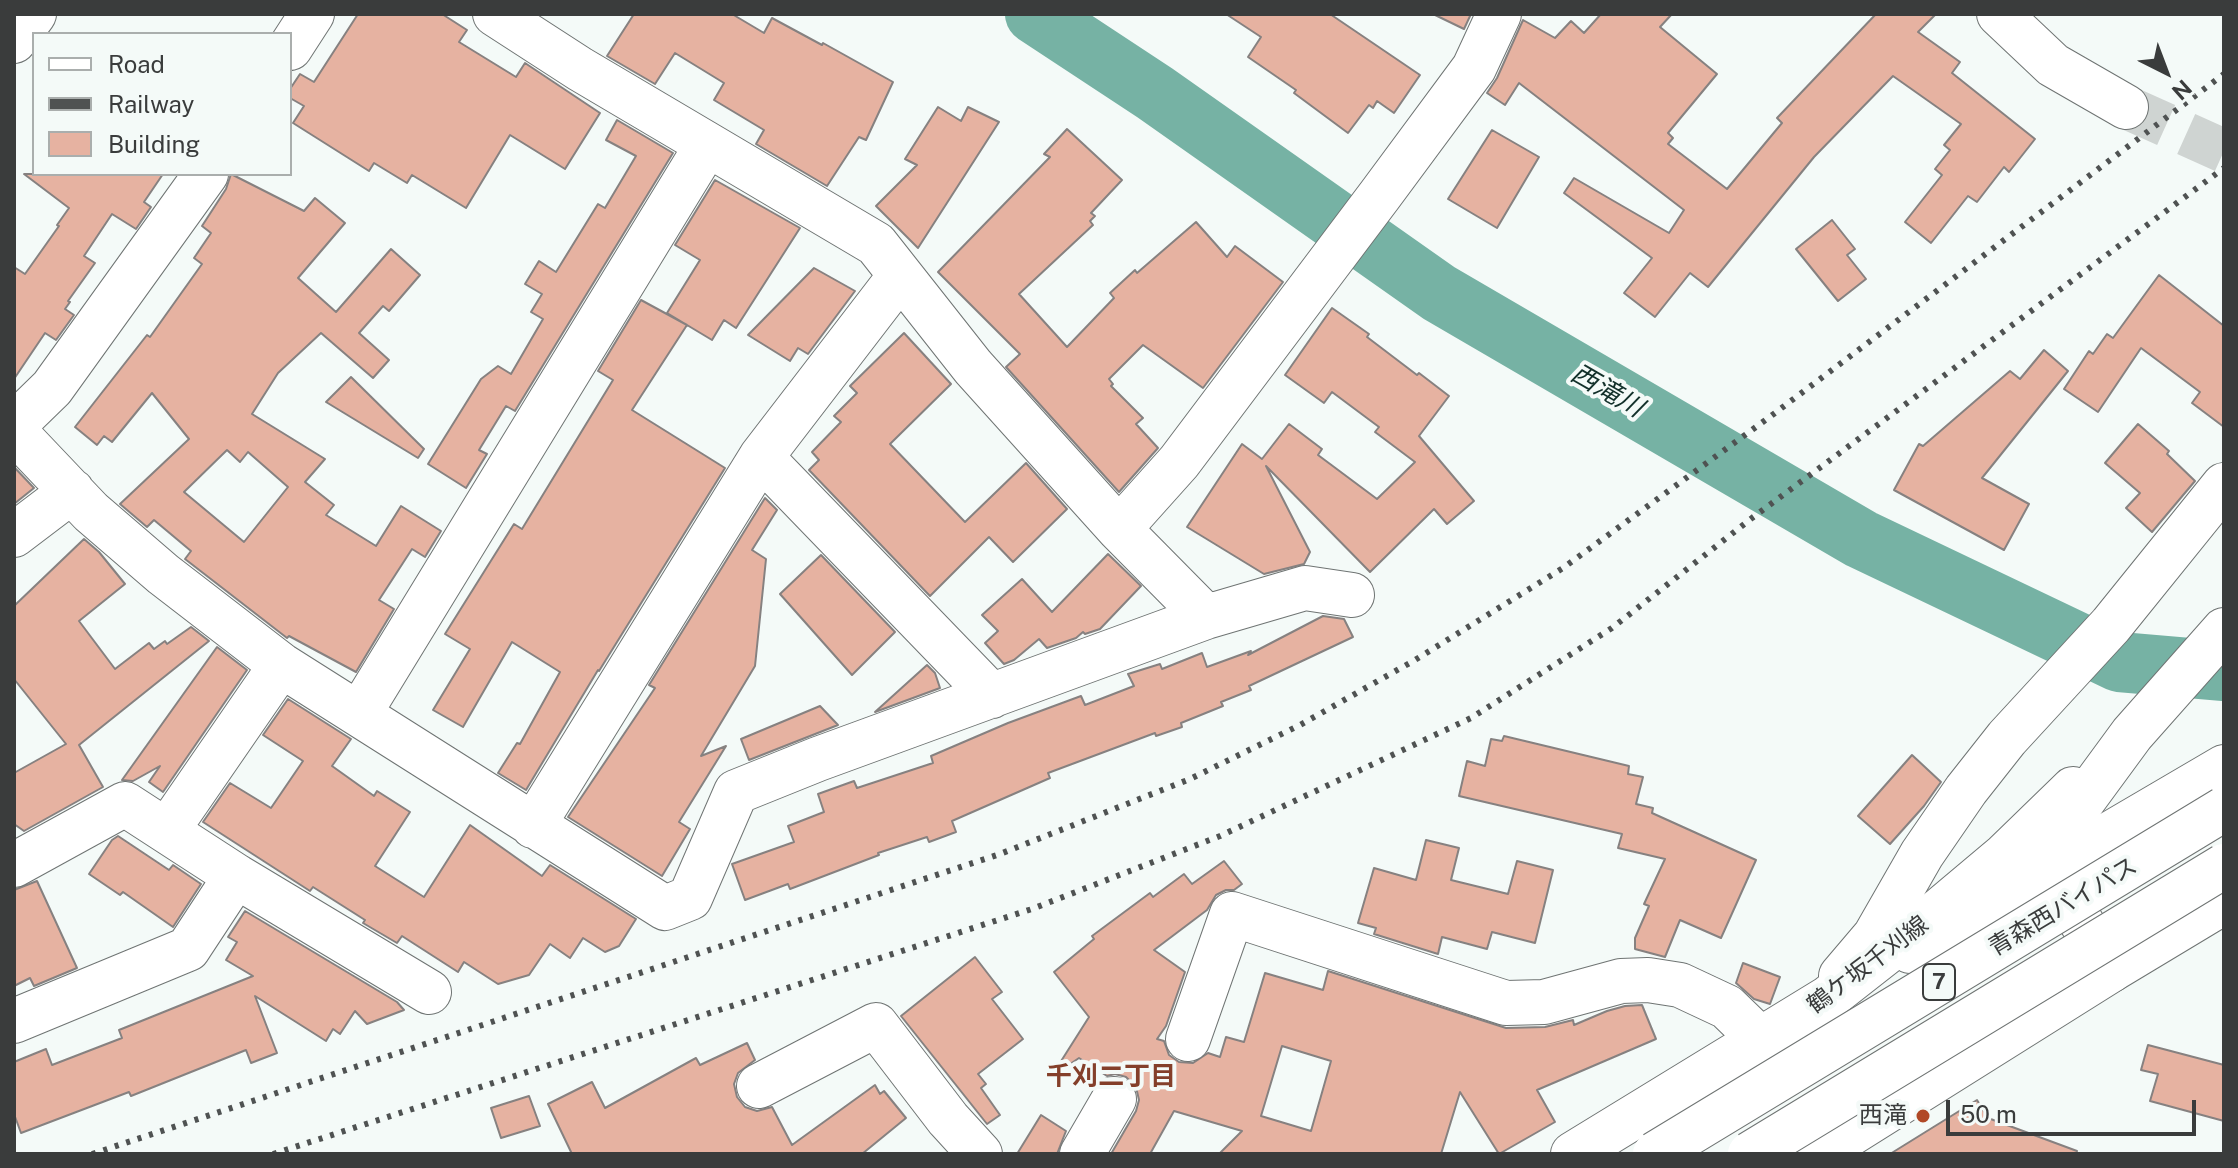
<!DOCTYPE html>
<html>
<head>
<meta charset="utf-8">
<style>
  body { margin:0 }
  #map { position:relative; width:2238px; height:1168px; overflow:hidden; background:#f4faf8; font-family:"Public Sans",sans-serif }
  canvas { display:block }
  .frame { position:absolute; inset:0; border:16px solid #3a3c3c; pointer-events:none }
  .legend { position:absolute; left:32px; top:32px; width:260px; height:144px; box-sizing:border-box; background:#f4faf8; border:2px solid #aaaead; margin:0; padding:10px 14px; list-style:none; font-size:24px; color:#3a3c3c }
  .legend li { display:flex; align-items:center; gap:16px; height:40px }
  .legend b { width:40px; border:2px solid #aaaead }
  .north { position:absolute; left:2126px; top:32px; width:80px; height:80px; -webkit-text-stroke:6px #f4faf8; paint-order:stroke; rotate:138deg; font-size:22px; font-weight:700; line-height:32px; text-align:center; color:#3a3c3c }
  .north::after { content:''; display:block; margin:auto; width:28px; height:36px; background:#3a3c3c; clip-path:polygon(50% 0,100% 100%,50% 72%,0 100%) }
  .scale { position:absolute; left:1946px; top:1100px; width:250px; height:36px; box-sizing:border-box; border:4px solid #3a3c3c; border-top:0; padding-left:10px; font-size:24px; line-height:28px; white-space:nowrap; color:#3a3c3c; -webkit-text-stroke:6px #f4faf8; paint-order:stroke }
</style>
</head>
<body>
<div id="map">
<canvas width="2238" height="1168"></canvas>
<div class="frame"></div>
<ul class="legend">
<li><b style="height:10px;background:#fff"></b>Road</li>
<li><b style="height:10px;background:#4f5252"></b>Railway</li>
<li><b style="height:22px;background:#e6b2a1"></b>Building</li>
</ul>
<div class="north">N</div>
<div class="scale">50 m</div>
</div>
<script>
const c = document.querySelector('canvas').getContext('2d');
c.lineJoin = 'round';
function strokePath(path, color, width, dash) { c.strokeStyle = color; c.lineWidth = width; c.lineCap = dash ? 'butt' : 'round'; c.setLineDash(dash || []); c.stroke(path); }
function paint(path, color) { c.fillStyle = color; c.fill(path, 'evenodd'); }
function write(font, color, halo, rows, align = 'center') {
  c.font = font + ' "Public Sans","Noto Sans JP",sans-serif'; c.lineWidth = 8; c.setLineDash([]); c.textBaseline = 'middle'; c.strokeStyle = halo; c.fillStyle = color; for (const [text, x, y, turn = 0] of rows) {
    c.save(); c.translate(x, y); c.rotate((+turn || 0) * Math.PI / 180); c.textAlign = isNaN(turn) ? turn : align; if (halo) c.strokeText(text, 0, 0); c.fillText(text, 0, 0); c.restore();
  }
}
const river = new Path2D(`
  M1035 14 1155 93 1439 293 1861 539 2119 662 2224 671`);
const building = new Path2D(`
  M358 14H442L467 30 459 42 516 77 525 63 600 113 565 169 510 135 466 208 412 175 407 183 374 163 369 171 293 123 304 106 290 98V89L300 74 314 82Z
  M634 14H732L764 33 772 18 822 45 823 43 893 82 866 140 859 137 827 186 756 144 764 130 714 100 724 83 675 53 655 84 607 56Z
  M1226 14H1330L1420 75 1394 113 1377 101 1373 108 1369 105 1348 133 1294 93 1296 90 1248 57 1261 37Z
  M1433 14H1471L1464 29Z
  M1601 14H1672L1660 27 1717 74 1668 133 1673 138 1668 144 1727 189 1782 123 1777 118 1876 14H1936L1918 32 1960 62 1952 73 2035 139 2009 172 2004 167 1977 202 1968 196 1931 243 1905 222 1942 175 1935 169 1950 150 1944 145 1961 124 1893 76 1814 157 1708 287 1690 273 1655 317 1624 293 1652 258 1564 193 1574 178 1669 233 1684 210 1519 83 1505 105 1487 93 1497 78 1523 20 1555 38 1571 21 1584 33Z
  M938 107 961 121 968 107 999 122 918 248 876 206 917 165 905 159Z
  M617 120 673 153 515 411 506 406 479 450 487 454 466 488 428 464 481 379 498 366 511 374 543 319 531 312 542 294 525 284 539 261 556 272 598 204 605 208 636 156 606 140Z
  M1067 129 1122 180 1091 213 1095 216 1090 221 1093 225 1019 294 1067 347 1114 298 1110 293 1135 270 1137 273 1196 222 1227 257 1235 246 1283 282 1203 388 1143 345 1109 379 1113 384 1111 386 1143 418 1136 424 1158 448 1119 492 1006 367 1020 354 938 272 1050 157 1044 154Z
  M1492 130 1539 157 1497 228 1448 199Z
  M24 174H163L144 202 151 207 136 229 112 214 84 256 95 263 68 301 70 302 65 309 74 315 56 340 45 333 14 379V267L25 274 59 226 57 225 69 208Z
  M231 174 304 211 315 198 345 223 298 278 336 312 391 249 420 275 389 311 383 306 359 333 389 360 373 378 321 333 278 373 252 414 325 459 305 482 334 505 326 515 376 546 401 506 441 531 425 557 412 549 379 600 394 609 356 672 289 636 287 638 185 559 191 551 154 520 147 527 120 504 189 439 152 393 112 442 104 436 97 445 75 427 147 335 150 337 202 264 194 258 211 233 202 226 226 189ZM227 450 240 462 248 452 288 487 244 542 184 492Z
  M715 180 800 228 736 328 724 320 712 340 687 325 632 410 725 468 599 671 598 670 526 790 498 773 517 743 520 744 560 672 512 642 463 727 433 710 470 649 445 634 514 524 522 529 613 380 598 371 641 300 687 325 667 313 700 260 675 245Z
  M1832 220 1855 249 1847 255 1866 279 1838 301 1796 249Z
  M814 268 855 291 808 354 798 348 790 361 748 335Z
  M2159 275 2224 326V427L2192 403 2200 392 2141 348 2098 412 2064 389 2089 351 2093 354 2107 334 2113 338Z
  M1332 308 1369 334 1367 337 1417 375 1419 373 1449 396 1419 436 1474 501 1447 524 1434 509 1370 572 1266 466 1310 552 1304 564 1264 574 1187 527 1242 444 1262 459 1289 424 1322 449 1318 455 1377 499 1415 462 1375 432 1379 427 1332 392 1324 403 1285 375Z
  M904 333 951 384 890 444 965 522 1026 463 1067 509 1013 562 989 537 930 596 809 470 819 460 812 452 841 422 834 416 857 393 850 386Z
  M2044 350 2068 371 1982 478 2029 504 2004 550 1894 490 1919 444 1923 446 2010 371 2020 379Z
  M351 377 424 449 418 458 326 402Z
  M2138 424 2169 451 2167 454 2195 481 2152 532 2126 508 2140 493 2105 463Z
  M14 467 34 488 14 504Z
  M765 498 777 510 752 550 766 559 755 666 701 756 726 746 679 822 690 829 662 876 568 817 655 688 649 685Z
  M84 539 99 552 125 584 79 621 115 669 149 643 154 649 165 641 167 644 191 627 209 641 79 745 103 787 24 831 14 824V773L66 744 14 679V606Z
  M1108 554 1141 586 1100 629 1085 634 1083 632 1076 638 1047 648 1039 639 1014 660 1004 664 985 643 998 631 982 615 1022 579 1052 612Z
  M821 555 895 632 852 675 780 594Z
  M1323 616 1344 619 1353 637 1249 686 1251 690 1221 702 1223 706 1181 723 1182 727 1156 736 1155 733 1048 773 1050 778 952 821 956 832 929 842 927 837 878 853 879 855 790 889 788 884 745 900 732 864 794 842 788 826 824 812 818 794 854 781 857 788 933 763 931 756 1008 723 1081 696 1085 705 1134 686 1128 674 1160 664 1162 669 1202 653 1207 667 1251 651 1248 655Z
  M217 647 247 670 163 792 149 782 160 766 133 781 122 780Z
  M927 665 935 673 940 688 875 712Z
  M288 699 351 739 332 766 374 796 377 791 410 812 375 866 424 897 470 825 542 876 550 865 636 919 619 946 605 952 583 938 570 958 550 944 529 975 498 984 464 962 458 972 402 936 397 943 363 923 365 920 313 887 310 891 203 822 230 783 271 808 303 761 263 735Z
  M820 706 838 725 749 760 741 739Z
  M1504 736 1629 766 1628 774 1643 777 1636 804 1653 808 1652 813 1756 860 1721 938 1680 920 1665 957 1635 949V938L1649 906 1644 904 1665 859 1618 848 1622 834 1459 796 1467 761 1485 766 1491 739 1502 741Z
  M1912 755 1941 782 1924 806 1890 844 1858 816Z
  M118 836 169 870 173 865 201 884 173 927 123 892 120 895 89 874 112 840Z
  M1426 840 1459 848 1451 880 1508 894 1517 861 1553 870 1535 943 1492 932 1487 949 1442 937 1438 954 1374 934 1376 928 1358 923 1374 868 1416 880Z
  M1224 861 1242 884 1234 890H1226L1216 895 1207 910 1154 950 1185 972 1166 1026 1157 1039 1164 1041 1169 1055 1179 1062 1193 1063 1208 1053 1220 1057 1226 1037 1244 1042 1265 973 1323 990 1328 971 1506 1028 1545 1027 1573 1020 1574 1025 1607 1011 1625 1006 1642 1005 1656 1039 1537 1090 1555 1122 1499 1154 1460 1092 1441 1154H1219L1242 1131 1174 1111 1150 1154H1111L1136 1111 1139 1100 1136 1087 1126 1077 1115 1074 1107 1076 1079 1058 1051 1077 1089 1017 1054 972 1094 939 1092 936 1150 893 1153 897 1184 874 1192 884ZM1282 1046 1331 1061 1311 1131 1261 1116Z
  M37 881 77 968 34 986 30 978 14 986V890Z
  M245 911 397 1002 404 1010 367 1024 355 1011 340 1034 333 1029 326 1041 255 996 277 1053 251 1063 246 1050 131 1096 129 1092 21 1133 14 1114V1062L46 1049 52 1065 122 1038 119 1030 253 976 226 960 237 942 228 937Z
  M975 957 1002 992 992 999 1023 1039 978 1074 986 1084 981 1088 1000 1115 987 1124 901 1016Z
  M1743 963 1780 977 1770 1004 1754 999 1736 983Z
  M747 1043 755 1060 738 1073 734 1084 737 1097 745 1107 757 1111 772 1107 792 1145 875 1085 880 1094 884 1091 906 1118 862 1154H572L548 1104 592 1082 605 1108 696 1058 700 1065Z
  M2148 1045 2224 1065V1121L2150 1101 2158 1074 2141 1070Z
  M529 1096 540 1126 501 1138 491 1108Z
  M1977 1100 1988 1118 2077 1151 2076 1154H1890Z
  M1041 1115 1066 1131 1057 1154H1017Z`);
const minorTunnel = new Path2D(`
  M2126 107 2224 151`);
const minor = new Path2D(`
  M495 14 580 69 876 244 973 367 1119 529 1206 617
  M1999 14 2053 65 2126 107
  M14 41 34 14
  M290 48 312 14
  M14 425 52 388 206 174
  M14 431 91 512 163 574 281 665 665 908 690 898 736 792 818 759 1206 617 1305 588 1352 595
  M761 457 992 696
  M1119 529 1179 462 1380 195 1474 68 1499 14
  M14 535 72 491
  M359 714 707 145
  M533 826 761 457 900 276
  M168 829 281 665
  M14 865 125 804 236 876 429 992
  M1910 951 2224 767
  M2111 970 2224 902
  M1841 976 1875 936 1922 854 1966 790 2007 738 2111 625 2224 485
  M14 1021 188 949 236 876
  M1188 1039 1232 914 1506 1003 1544 1002 1621 981 1648 980 1680 985 1727 1007 1761 1040
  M759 1086 876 1025 948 1119 980 1154
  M1082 1154 1114 1099`);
const major = new Path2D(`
  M1573 1154 1828 998 1930 918 2005 855 2073 789
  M1818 1154 2111 970 2049 870 2063 828 2132 734 2224 630`);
const rail = new Path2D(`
  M92 1154 1000 854 1190 779 1300 725 1415 660 1563 568 1771 416 2224 74
  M273 1154 1032 909 1220 836 1471 718 1612 628 1752 518 2224 168`);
const highwayBridge = new Path2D(`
  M1655 1154 2224 809
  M1750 1154 2224 866`);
const markers = [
  [1923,1116,8,"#b14927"]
];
const shields = [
  [1939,982,32]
];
const shieldNames = [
  ["7",1939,982]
];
const streetNames = [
  ["青森西バイパス",2063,907,-31],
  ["鶴ケ坂千刈線",1868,965,-37]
];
const poiNames = [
  ["西滝",1907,1116]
];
const waterNames = [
  ["西滝川",1607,391,30]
];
const neighbourhoodNames = [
  ["千刈二丁目",1111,1077]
];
strokePath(river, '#76b2a4', 60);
paint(building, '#e6b2a1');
strokePath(building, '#868180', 2);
strokePath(minorTunnel, '#cfd4d2', 44, [44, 22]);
strokePath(minor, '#6f7473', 46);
strokePath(major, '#6f7473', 46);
strokePath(minor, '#fff', 44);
strokePath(major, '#fff', 44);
strokePath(rail, '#4f5252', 6, [4, 8]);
strokePath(highwayBridge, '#6f7473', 46, []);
strokePath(highwayBridge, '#fff', 44);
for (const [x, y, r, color] of markers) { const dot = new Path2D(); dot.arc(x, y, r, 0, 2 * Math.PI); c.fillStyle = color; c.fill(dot); strokePath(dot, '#f4faf8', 3); }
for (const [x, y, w] of shields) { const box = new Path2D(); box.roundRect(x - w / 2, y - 18, w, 36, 6); c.fillStyle = '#f4faf8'; c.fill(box); strokePath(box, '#3a3c3c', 2); }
write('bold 22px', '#3a3c3c', null, shieldNames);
write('24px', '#3a3c3c', '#f4faf8', streetNames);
write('24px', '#3a3c3c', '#f4faf8', poiNames, 'right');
write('italic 26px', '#13312b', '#f4faf8', waterNames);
write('bold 26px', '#843f2a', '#f4faf8', neighbourhoodNames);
</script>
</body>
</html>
